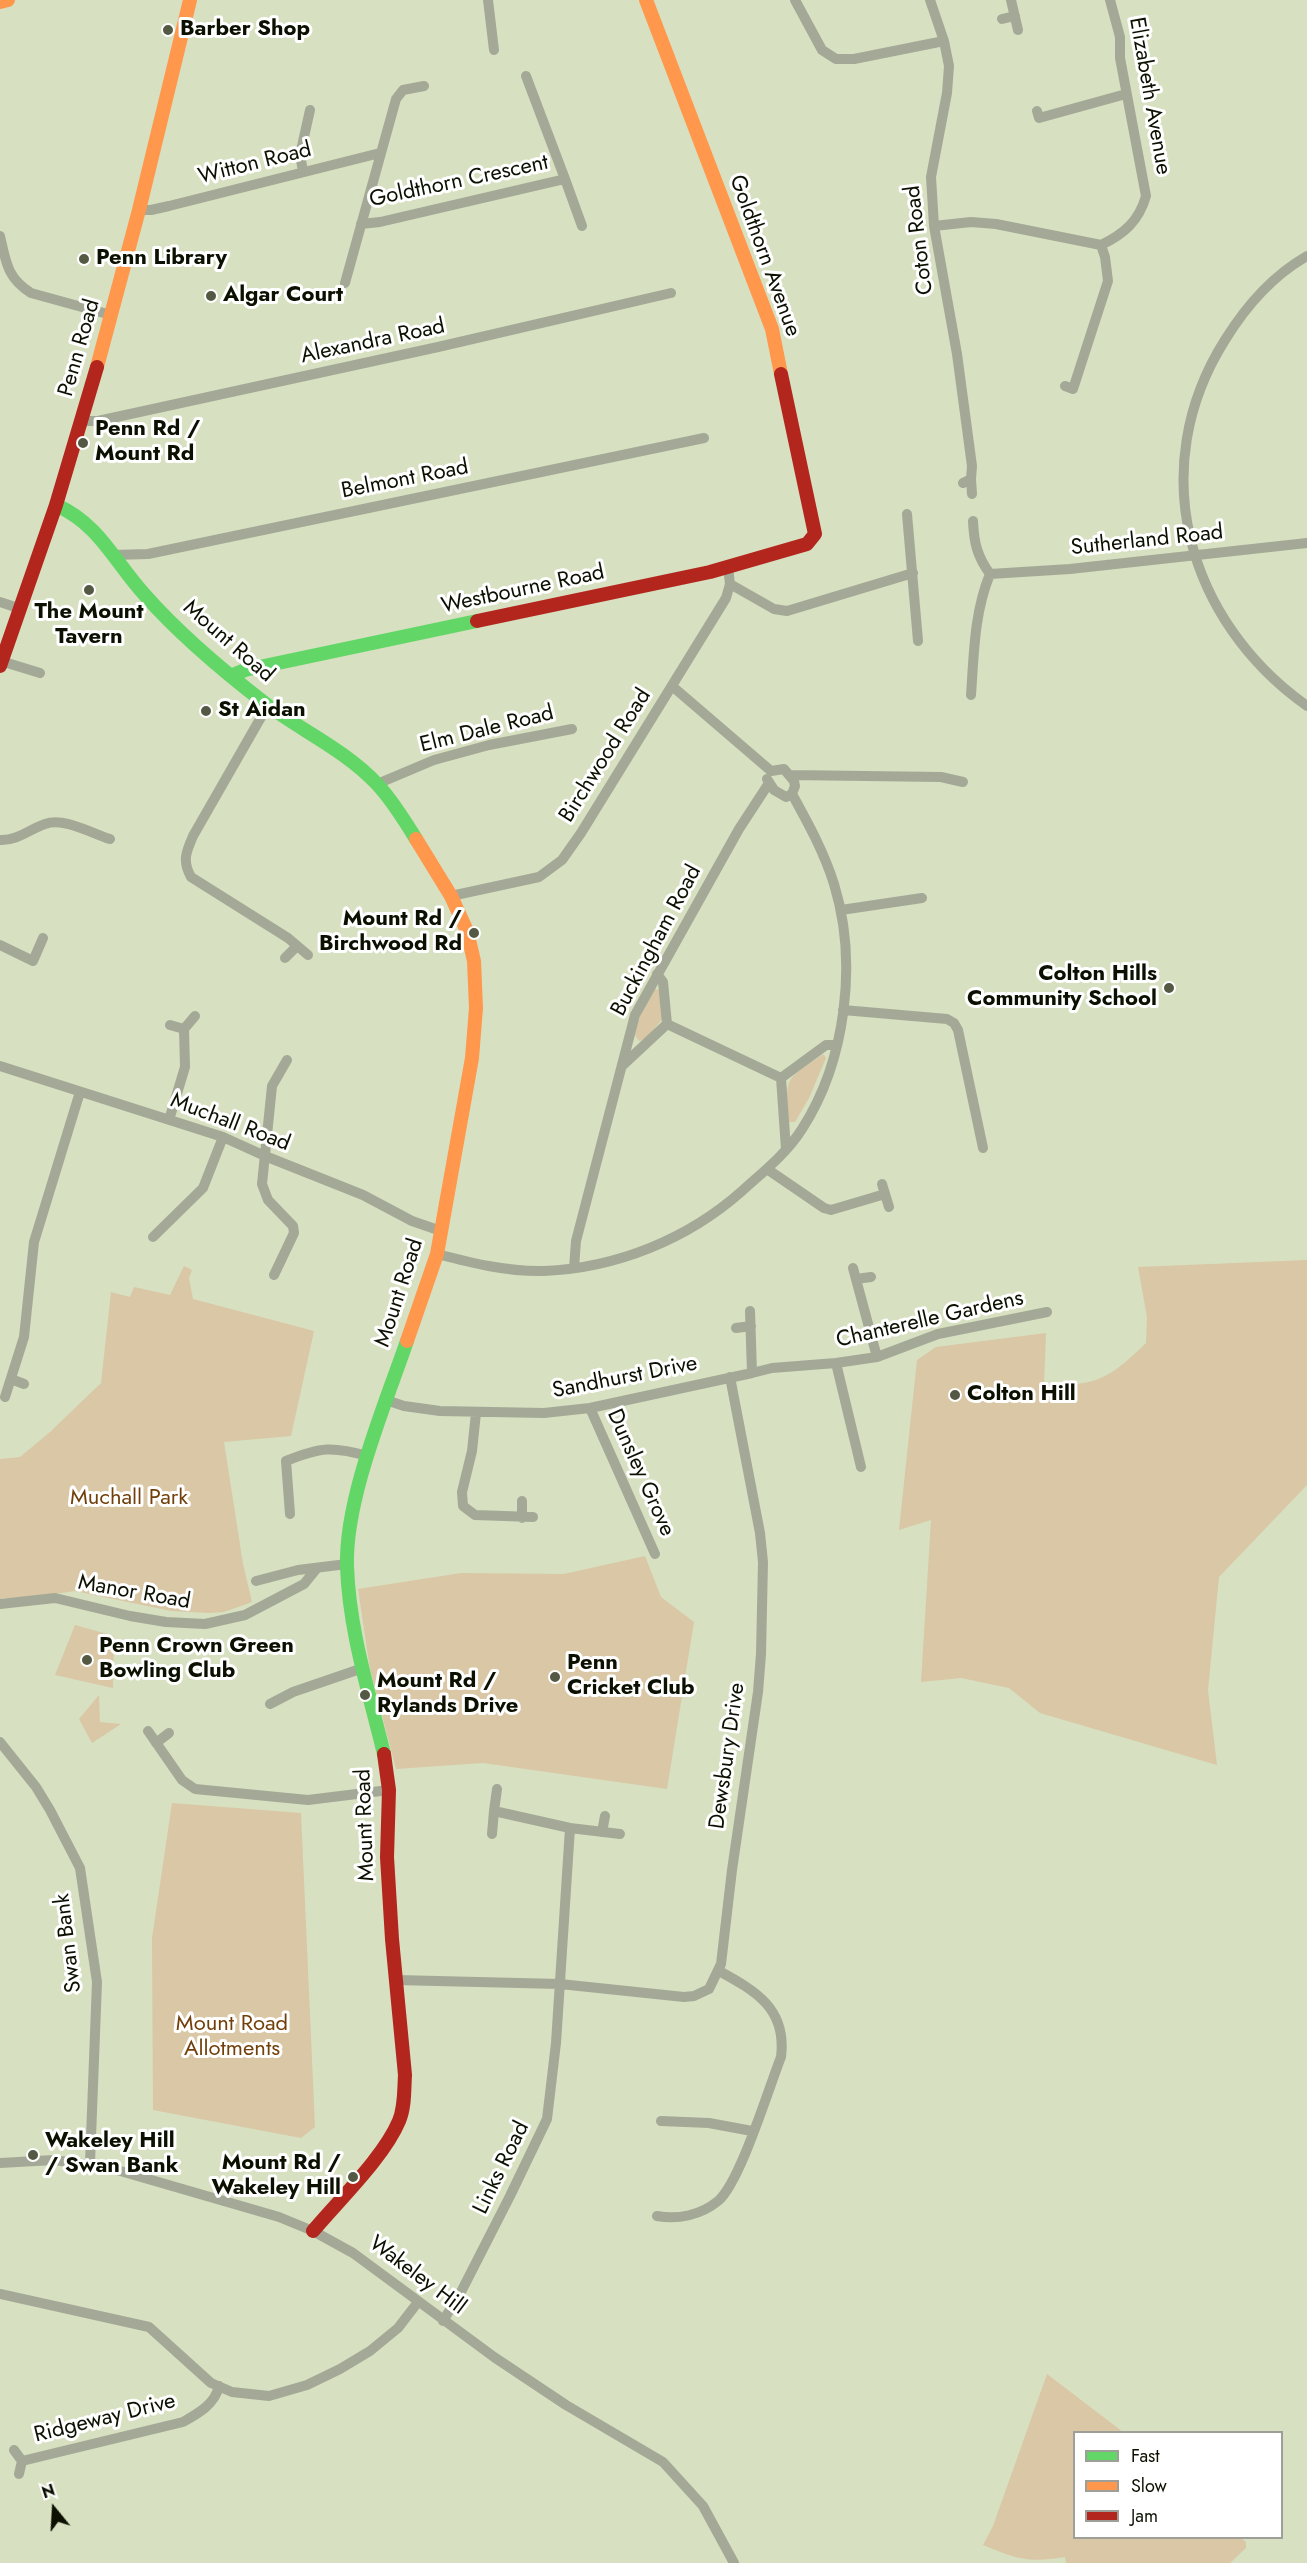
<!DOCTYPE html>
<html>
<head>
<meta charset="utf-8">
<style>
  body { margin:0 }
  #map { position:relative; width:1307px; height:2563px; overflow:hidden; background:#d7e0c0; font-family:Jost,sans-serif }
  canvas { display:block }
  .legend { position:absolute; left:1073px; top:2431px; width:210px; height:108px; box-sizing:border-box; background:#fff; border:2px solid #9e9f99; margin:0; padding:8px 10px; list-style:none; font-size:18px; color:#0c1000 }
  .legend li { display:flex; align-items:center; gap:12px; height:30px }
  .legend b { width:30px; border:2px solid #9e9f99 }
  .north { position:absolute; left:24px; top:2479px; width:60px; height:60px; -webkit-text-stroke:4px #fff; paint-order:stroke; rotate:342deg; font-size:16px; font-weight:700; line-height:24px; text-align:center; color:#0c1000 }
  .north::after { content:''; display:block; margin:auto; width:21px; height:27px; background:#0c1000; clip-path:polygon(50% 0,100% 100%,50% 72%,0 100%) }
</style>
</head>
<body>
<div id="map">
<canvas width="1307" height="2563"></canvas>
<ul class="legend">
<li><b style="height:8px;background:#63d668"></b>Fast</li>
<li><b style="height:8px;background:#ff974d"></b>Slow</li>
<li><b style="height:8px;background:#b3261e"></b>Jam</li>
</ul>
<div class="north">N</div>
</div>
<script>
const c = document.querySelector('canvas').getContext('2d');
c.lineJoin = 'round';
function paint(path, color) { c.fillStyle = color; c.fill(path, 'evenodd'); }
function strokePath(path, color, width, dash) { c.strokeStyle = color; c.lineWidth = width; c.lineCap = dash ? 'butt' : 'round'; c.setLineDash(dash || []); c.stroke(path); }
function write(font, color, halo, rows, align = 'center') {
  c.font = font + ' Jost,sans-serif'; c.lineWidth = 6; c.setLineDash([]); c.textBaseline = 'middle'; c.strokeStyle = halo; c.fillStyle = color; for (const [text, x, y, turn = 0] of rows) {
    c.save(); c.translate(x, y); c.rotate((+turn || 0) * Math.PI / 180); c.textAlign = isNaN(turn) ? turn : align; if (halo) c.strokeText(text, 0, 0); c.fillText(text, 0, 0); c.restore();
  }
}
const green = new Path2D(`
  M655 989 659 990 663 1018 646 1039 639 1041 635 1035C638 1018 645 1004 655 989Z
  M823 1054 826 1058 809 1098 795 1122H789C785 1075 785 1081 823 1054Z
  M1307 1260V1485L1219 1577 1208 1690 1217 1765 1040 1713 1009 1688 961 1678 921 1682 931 1520 899 1530 917 1360 936 1347 1046 1333 1044 1384C1096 1387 1109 1379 1146 1343L1147 1317 1138 1267Z
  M184 1266 192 1270 189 1278 193 1299 314 1331 291 1436 224 1442 243 1564 252 1602 224 1612 209 1613 171 1611 75 1591 7 1601 6 1598 0 1599V1459L20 1457 50 1432 101 1383 111 1292 130 1297 134 1287 170 1295Z
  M645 1556 661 1597 694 1622 667 1789 483 1763 396 1769 370 1669 358 1589 461 1573 564 1574Z
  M75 1625 114 1636 113 1688 55 1675Z
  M99 1695 100 1722 121 1724 92 1743 79 1719Z
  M172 1803 301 1813 315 2127 301 2138 153 2110 152 1938Z
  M1047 2374 1123 2432H1074V2538H1241L1246 2542V2548L1230 2563H1066L1065 2557C1028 2563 1017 2559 983 2545L993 2526Z`);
const street = new Path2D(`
  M488 0 494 50
  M795 0 822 50 836 59H854L944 41
  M930 0 944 41 949 66 947 93 931 177 934 226 957 354 972 466 971 479
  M1011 0 1018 30
  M1002 19 1015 16
  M1037 111 1039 118 1126 94
  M303 171 300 155 310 110
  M565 179 582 226
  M139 210H151L169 206 380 153
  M361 224 380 222 565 179 526 76
  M934 226 971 222 996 224 1101 245
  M0 236C6 262 7 278 31 293L111 315
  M1307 256C1272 276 1246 306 1225 340 1144 468 1187 621 1307 706
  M345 283 396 99 403 90 424 86
  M1065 386 1073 389 1108 281 1105 257 1101 245C1124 234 1139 221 1146 196L1120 58V37L1110 0
  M82 421H98L438 347 671 293
  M963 483 971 479 972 494
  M907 514 918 641
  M973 521C974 543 977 556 990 574L1070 569 1307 543
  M113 555 148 554 704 438
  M730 584 774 609 787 611 913 573
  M0 602 18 608
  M1 661 40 673
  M672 686 771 771
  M971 695C974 654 974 613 990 574
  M268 705 193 836C186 852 182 861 191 877L288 938 308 955
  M771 771 784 769 794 781 795 786 792 794
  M789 775 941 777 963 782
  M767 779 774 790 786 797 792 794
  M377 784 434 760 489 745 572 729
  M0 840C17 841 30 829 45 824 64 817 91 833 110 839
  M451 896 539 877 562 860 581 833 726 598 730 584 728 567
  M841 910 922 898
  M0 945 33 961 43 938
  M285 958 297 946
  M843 1010 947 1019 954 1023 958 1030 983 1148
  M667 1024 781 1078
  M170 1025 184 1029 195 1016
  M623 1065 667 1024 663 982 657 974
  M0 1066 223 1137 265 1156 363 1195 412 1221 441 1231
  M169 1120 185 1067 184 1029
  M786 1149 781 1078 826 1045H836
  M767 1169 824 1208 831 1210 885 1194
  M882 1184 889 1207
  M153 1237 203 1188 223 1137
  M437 1254C472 1263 508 1272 544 1271 617 1268 688 1239 742 1191 763 1172 787 1153 802 1129 846 1061 858 962 834 884 824 852 808 823 792 794
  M574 1268 576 1241 635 1015 739 829 769 783
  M853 1268 877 1357
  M274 1275 294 1233 293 1226 268 1200 262 1184 272 1086 287 1060
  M856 1279 871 1277
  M736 1328 751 1326
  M836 1363 861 1467
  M752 1373 772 1368 836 1363 877 1357 938 1334 1047 1312
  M11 1379 24 1384
  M5 1397 24 1337 34 1242 80 1092
  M386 1400 404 1406 440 1411 544 1413 590 1408 752 1373 750 1311
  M590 1408 655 1554
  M476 1413 472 1451 462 1492 463 1506 475 1515 533 1517
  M522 1501V1518
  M290 1514 286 1461C321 1447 332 1446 368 1456
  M256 1581 298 1570 347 1564
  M0 1604 55 1598 130 1616 166 1622 205 1624 245 1615 304 1584 317 1568
  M270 1704 293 1692 363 1668
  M148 1731 182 1780 195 1789 308 1800 389 1790
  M0 1742 36 1787 50 1810 80 1868 97 1982 90 2163
  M156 1743 169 1733
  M497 1789 494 1811 570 1828 620 1834
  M602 1832 605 1816
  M492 1834 494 1811
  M396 1980 560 1984 684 1997 694 1996 709 1989 721 1964 732 1870 758 1692 761 1654 763 1562 760 1533 730 1377
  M661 2121 709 2123 752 2131
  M0 2163 54 2160 110 2168 279 2217 313 2231 353 2253 494 2357 566 2405 663 2462 703 2506 734 2563
  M657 2216C678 2220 701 2215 718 2201 740 2183 769 2087 781 2057 787 2009 756 1991 719 1971
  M0 2294 149 2327 211 2383 232 2392 269 2396 307 2385 340 2369 370 2351 398 2328 418 2302
  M443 2321 462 2290 510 2196 547 2119 556 2043 570 1828
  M14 2450 22 2461 19 2474
  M22 2461 183 2422C199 2413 215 2404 219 2386`);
const fast = new Path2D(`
  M56 505C99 524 114 561 144 594 180 635 223 671 266 704 302 731 345 750 377 784 392 800 405 821 416 839
  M233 675 245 670 477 621
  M384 1754C369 1692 349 1630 347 1566 345 1499 385 1405 407 1341`);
const slow = new Path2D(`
  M646 0 772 329 781 374
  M0 2 8 0
  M97 367 139 210 190 0
  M407 1341 437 1254 472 1058 476 1008 474 961 467 931 451 896 416 839`);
const jam = new Path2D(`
  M477 621 710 572 807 544 815 534 781 374
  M0 666 56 505 97 367
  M313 2231C339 2200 384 2157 399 2121 405 2107 404 2090 405 2075L392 1939 387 1857 389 1790 384 1754`);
const markers = [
  [168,30,6,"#535943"],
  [84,259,6,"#535943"],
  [211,296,6,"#535943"],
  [83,443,6,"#535943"],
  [89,590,6,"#535943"],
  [206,711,6,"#535943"],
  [474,933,6,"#535943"],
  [1169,988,6,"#535943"],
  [955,1395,6,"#535943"],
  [87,1660,6,"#535943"],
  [555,1677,6,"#535943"],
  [365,1695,6,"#535943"],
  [33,2155,6,"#535943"],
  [353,2177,6,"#535943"]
];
const poiNames = [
  ["Barber Shop",180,30],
  ["Penn Library",96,259],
  ["Algar Court",223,296],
  ["Penn Rd /",95,430],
  ["Mount Rd",95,455],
  ["The Mount",89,613,"center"],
  ["Tavern",89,638,"center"],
  ["St Aidan",218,711],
  ["Mount Rd /",462,920,"right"],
  ["Birchwood Rd",462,945,"right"],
  ["Colton Hills",1157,975,"right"],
  ["Community School",1157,1000,"right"],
  ["Colton Hill",967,1395],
  ["Penn Crown Green",99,1647],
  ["Bowling Club",99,1672],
  ["Penn",567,1664],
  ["Cricket Club",567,1689],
  ["Mount Rd /",377,1682],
  ["Rylands Drive",377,1707],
  ["Wakeley Hill",45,2142],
  ["/ Swan Bank",45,2167],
  ["Mount Rd /",341,2164,"right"],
  ["Wakeley Hill",341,2189,"right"]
];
const streetNames = [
  ["Elizabeth Avenue",1149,96,80],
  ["Witton Road",255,164,-14],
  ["Goldthorn Crescent",459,182,-12],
  ["Coton Road",920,240,-97],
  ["Goldthorn Avenue",764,256,70],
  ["Alexandra Road",373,342,-12],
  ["Penn Road",80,348,-74],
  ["Belmont Road",405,480,-11],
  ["Sutherland Road",1147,541,-6],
  ["Westbourne Road",523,590,-12],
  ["Mount Road",228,642,41],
  ["Elm Dale Road",487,730,-14],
  ["Birchwood Road",606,756,-58],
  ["Buckingham Road",657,941,-62],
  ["Muchall Road",230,1123,21],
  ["Mount Road",400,1293,-72],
  ["Chanterelle Gardens",930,1320,-13],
  ["Sandhurst Drive",625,1378,-11],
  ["Dunsley Grove",640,1473,66],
  ["Manor Road",134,1593,10],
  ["Dewsbury Drive",728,1756,-82],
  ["Mount Road",366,1825,-92],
  ["Swan Bank",69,1943,-97],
  ["Links Road",502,2168,-64],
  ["Wakeley Hill",417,2276,37],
  ["Ridgeway Drive",105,2419,-14]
];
const parkNames = [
  ["Muchall Park",129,1499],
  ["Mount Road",232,2025],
  ["Allotments",232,2050]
];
paint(green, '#d9c7a6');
strokePath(street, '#a3a996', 10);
strokePath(fast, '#63d668', 14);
strokePath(slow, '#ff974d', 14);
strokePath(jam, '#b3261e', 14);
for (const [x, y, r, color] of markers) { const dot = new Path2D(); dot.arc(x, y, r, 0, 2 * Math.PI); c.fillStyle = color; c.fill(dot); strokePath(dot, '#fff', 2); }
write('bold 22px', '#0c1000', '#fff', poiNames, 'left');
write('22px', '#0c1000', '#fff', streetNames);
write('22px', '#713f0a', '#fff', parkNames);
</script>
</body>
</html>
